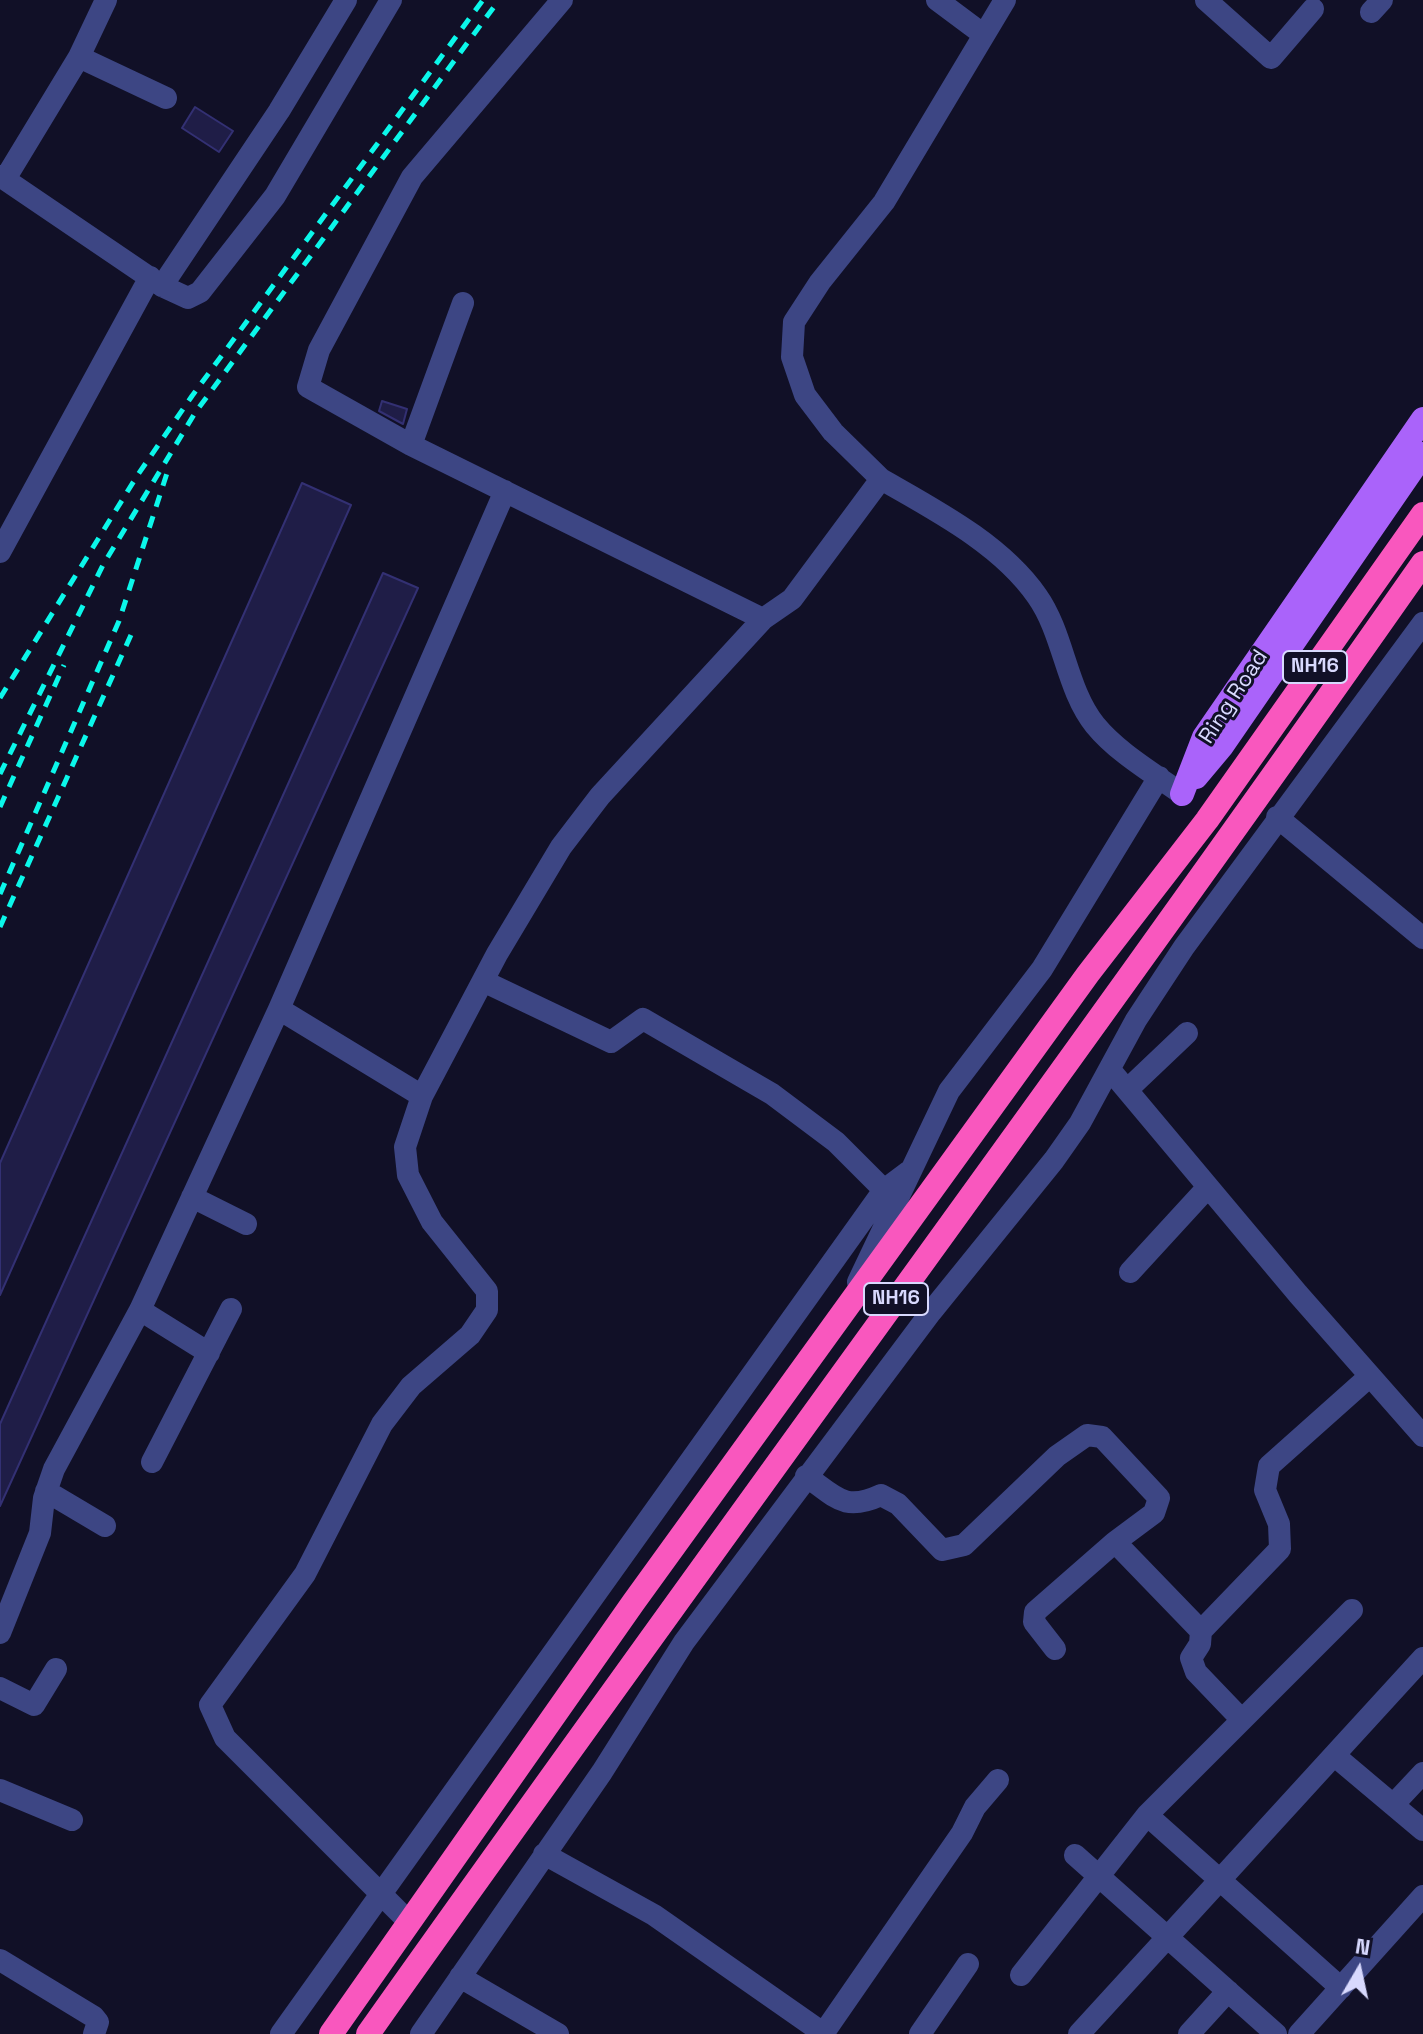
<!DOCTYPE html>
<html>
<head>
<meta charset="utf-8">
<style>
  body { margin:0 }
  #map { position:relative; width:1423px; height:2034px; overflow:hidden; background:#111027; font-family:"Space Grotesk",sans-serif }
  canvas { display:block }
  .north { position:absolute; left:1319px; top:1930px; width:80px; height:80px; -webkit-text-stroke:6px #111027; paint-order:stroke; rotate:9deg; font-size:22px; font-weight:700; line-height:32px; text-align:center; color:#d8d9fe }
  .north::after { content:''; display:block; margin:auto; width:28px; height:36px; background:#d8d9fe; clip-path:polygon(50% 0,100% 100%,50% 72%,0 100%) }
</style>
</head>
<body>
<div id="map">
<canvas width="1423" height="2034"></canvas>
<div class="north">N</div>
</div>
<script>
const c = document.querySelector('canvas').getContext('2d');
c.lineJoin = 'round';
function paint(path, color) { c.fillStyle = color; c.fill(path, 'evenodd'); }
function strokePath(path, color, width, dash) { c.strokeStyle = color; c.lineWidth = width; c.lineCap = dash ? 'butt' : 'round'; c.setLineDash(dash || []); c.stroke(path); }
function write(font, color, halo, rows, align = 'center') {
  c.font = font + ' "Space Grotesk",sans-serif'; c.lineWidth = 6; c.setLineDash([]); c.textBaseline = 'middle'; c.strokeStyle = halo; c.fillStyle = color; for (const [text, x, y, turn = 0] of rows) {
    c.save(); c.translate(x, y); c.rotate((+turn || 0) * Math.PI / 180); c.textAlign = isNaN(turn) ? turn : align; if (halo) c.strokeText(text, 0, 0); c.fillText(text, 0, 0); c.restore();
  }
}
const building = new Path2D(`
  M195 107 233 131 219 152 182 128Z
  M382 401 407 409 403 424 379 411Z
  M302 483 351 505 0 1295V1163Z
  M383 573 418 588 0 1506V1424Z`);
const minor = new Path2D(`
  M562 0 412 177 319 350 308 387 411 445 763 619 792 599 881 479C935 510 1001 544 1037 596 1064 634 1066 689 1095 725 1118 753 1153 773 1182 794
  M937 0 984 35
  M1206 0 1271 58 1313 9
  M1371 12 1382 0
  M79 57 166 98
  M0 176 162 286 188 298 200 292 275 196 391 0
  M5 179 79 57 106 0
  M162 286 279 111 346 0
  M411 445 463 303
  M881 479 833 432 805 395 792 357 794 322 820 282 884 202 1005 0
  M0 552 150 277
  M1277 817 1423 938
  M483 981 611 1042 643 1019 772 1094 836 1142 884 1190
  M279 1009 422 1096
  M1111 1071 1298 1294 1423 1436
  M1127 1090 1187 1033
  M192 1197 246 1224
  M1130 1272 1208 1187
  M858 1282 949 1091 1042 969 1159 777
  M140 1310 209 1353
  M152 1462 231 1309
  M806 1476C836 1497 844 1512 881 1495L898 1504 942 1550 964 1545 1057 1456 1087 1435 1102 1437 1159 1498 1154 1513 1115 1542 1201 1631 1200 1644 1191 1658 1196 1672 1242 1720
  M46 1491 105 1526
  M1201 1631 1280 1549 1279 1524 1265 1490 1269 1466 1370 1376
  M0 1633 40 1533 44 1498 54 1469 140 1310 279 1009 505 491
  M1055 1649 1034 1622 1035 1612 1115 1542
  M0 1688 34 1705 56 1669
  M1335 1756 1423 1830
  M0 1790 72 1820
  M1393 1805 1423 1773
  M1147 1815 1341 1988
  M544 1854 654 1915 823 2033
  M1075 1855 1276 2034
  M409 1922 225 1738 210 1705 305 1574 382 1424 411 1386 470 1335 487 1310V1291L432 1222 408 1175 405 1147 422 1096 497 954 561 847 600 796 763 619
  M0 1960 94 2017 98 2022 94 2034
  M1021 1975 1147 1815 1352 1610
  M460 1977 558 2034
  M281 2034 884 1190 908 1172
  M421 2034 602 1772 684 1642 931 1312 1054 1160 1080 1123 1136 1020 1184 947 1423 623
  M823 2034 962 1833 975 1807 998 1780
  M920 2034 968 1964
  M1079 2034 1423 1658
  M1189 2034 1228 1991
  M1299 2034 1423 1896`);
const major = new Path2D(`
  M1196 777 1222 746 1423 454
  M1182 794 1204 737 1423 419`);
const highway = new Path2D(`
  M331 2034 633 1603 1088 974 1207 820 1423 514
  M368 2034C717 1541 1077 1057 1423 563`);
const rail = new Path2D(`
  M0 698 137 476 192 396 483 0
  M0 774 103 565 195 413 499 0
  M0 807 64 665
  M0 894 119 621 169 467
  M0 927 135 626`);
const shields = [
  [1315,667,64],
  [896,1299,64]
];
const shieldNames = [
  ["NH16",1315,667],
  ["NH16",896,1299]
];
const streetNames = [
  ["Ring Road",1234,697,-57]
];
paint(building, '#1f1d47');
strokePath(building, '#333073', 2);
strokePath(minor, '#3d4684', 22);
strokePath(major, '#aa63fa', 24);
strokePath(highway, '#f957be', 24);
strokePath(rail, '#0bf7ea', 5, [12, 10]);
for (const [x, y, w] of shields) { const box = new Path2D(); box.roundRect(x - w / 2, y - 16, w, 32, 6); c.fillStyle = '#111027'; c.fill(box); strokePath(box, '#d8d9fe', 2); }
write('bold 20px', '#d8d9fe', null, shieldNames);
write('22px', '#d8d9fe', '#111027', streetNames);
</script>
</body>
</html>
